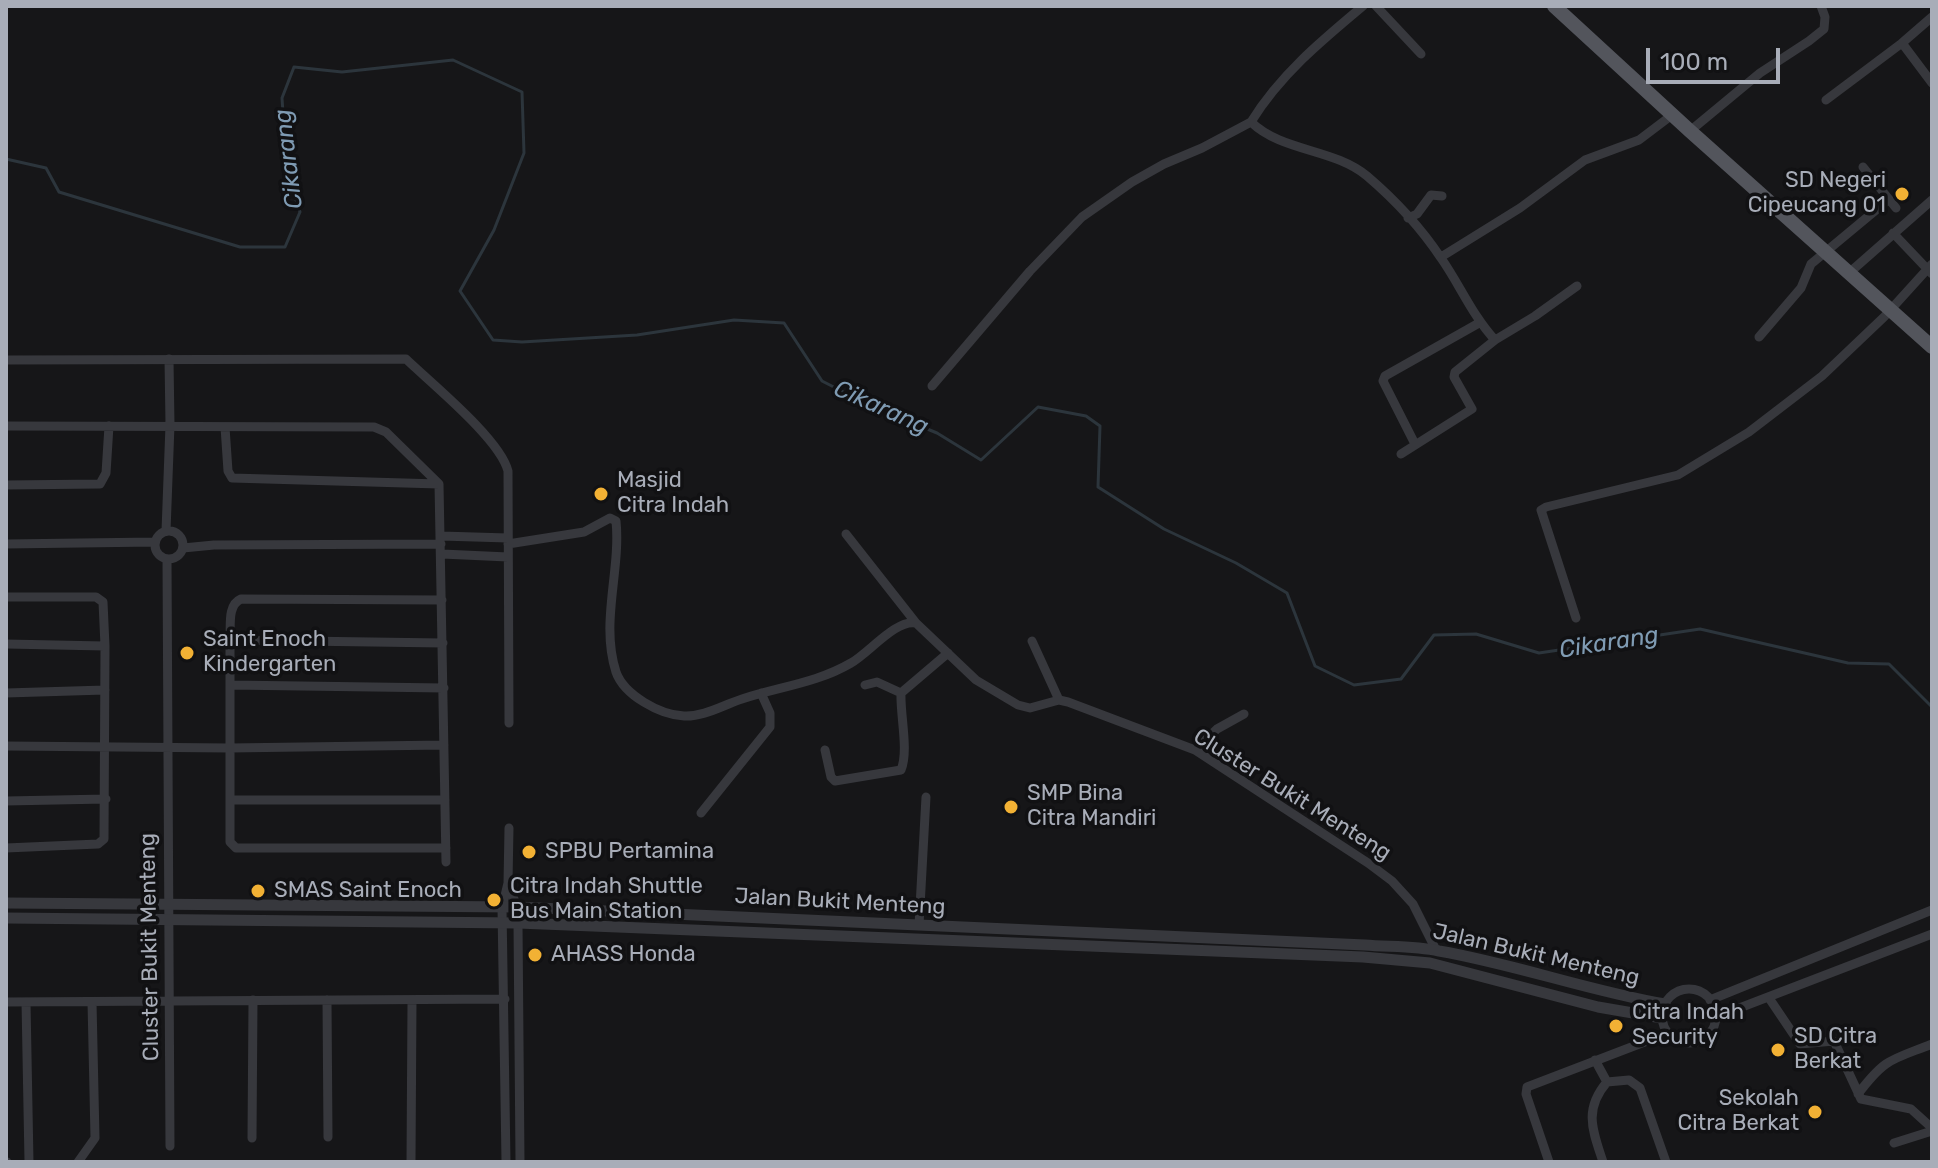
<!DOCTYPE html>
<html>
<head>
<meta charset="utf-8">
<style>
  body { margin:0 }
  #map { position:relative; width:1938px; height:1168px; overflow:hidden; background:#161618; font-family:Rubik,sans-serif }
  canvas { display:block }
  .frame { position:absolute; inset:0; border:8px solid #a8adb8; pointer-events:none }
  .scale { position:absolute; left:1646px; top:48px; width:134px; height:36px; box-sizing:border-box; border:4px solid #a8adb8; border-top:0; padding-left:10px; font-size:24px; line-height:28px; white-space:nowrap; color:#a8adb8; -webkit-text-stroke:6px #111113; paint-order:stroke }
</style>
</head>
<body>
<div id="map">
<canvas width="1938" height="1168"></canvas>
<div class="frame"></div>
<div class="scale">100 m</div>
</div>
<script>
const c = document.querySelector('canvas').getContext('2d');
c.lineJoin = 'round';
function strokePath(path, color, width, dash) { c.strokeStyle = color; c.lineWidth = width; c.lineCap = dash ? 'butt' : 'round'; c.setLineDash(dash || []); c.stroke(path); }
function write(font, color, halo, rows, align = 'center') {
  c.font = font + ' Rubik,sans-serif'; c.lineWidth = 7; c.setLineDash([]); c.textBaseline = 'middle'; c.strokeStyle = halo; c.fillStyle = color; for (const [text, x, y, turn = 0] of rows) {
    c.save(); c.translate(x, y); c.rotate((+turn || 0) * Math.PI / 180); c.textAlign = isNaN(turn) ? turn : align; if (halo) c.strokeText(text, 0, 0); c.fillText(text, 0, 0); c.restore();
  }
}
const stream = new Path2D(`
  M6 159 46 168 59 192 240 247H285L300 212 287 173 282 98 294 67 342 72 453 60 522 92 524 153 494 230 460 291 493 340 522 342 637 335 734 320 784 323 822 381 869 405 937 433 981 460 1038 407 1086 416 1100 426 1098 487 1164 529 1236 563 1287 593 1315 666 1354 685 1401 679 1434 635 1476 634 1539 653 1700 629 1848 663 1889 664 1932 707`);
const minor = new Path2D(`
  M1363 6C1321 41 1280 75 1251 122 1282 152 1333 148 1367 176 1394 199 1421 228 1441 258 1460 285 1472 315 1495 340L1535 316 1577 286
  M1376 6 1421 54
  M1932 17 1902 43 1932 83
  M1826 100 1902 43
  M1690 131 1760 73 1809 41 1824 29 1825 17 1821 6
  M1863 167 1896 208
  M1408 218 1417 214 1431 195 1442 196
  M1893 233 1932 274
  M1441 257 1520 208 1585 160 1639 140 1672 115
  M1849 273 1932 200
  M1759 337 1801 288 1811 264 1888 200
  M6 360 406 359C432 384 500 439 508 471L509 723
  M932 386 1030 271 1082 217 1132 182 1164 164 1202 148 1251 122
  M6 426 374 427 386 432 439 484 446 862
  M225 427 228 471 232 478 439 484
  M1415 444 1383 381 1385 376 1479 323
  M1401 454 1472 409 1454 377 1455 372 1495 340
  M6 485 100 484 106 473 109 426
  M155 545a14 14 0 1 1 28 0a14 14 0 1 1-28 0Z
  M166 531 170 425 169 359
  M846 534 916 623
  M441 536 508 538
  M6 544 155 542
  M508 544 584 532 610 518 616 521C621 570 600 623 616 672 624 695 660 715 684 716 704 717 723 705 742 699 778 687 817 683 851 663 869 653 896 619 916 623L976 680 1018 705 1030 708 1059 700 1068 702 1195 750 1368 863 1392 881 1413 904 1436 950
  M183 548 214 545 441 544
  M442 554 508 557
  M167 559 170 1146
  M6 597H96L103 602 105 646 104 839 98 844 6 848
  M442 600 241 599C227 605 231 626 230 640V842L236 848H446
  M1576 618 1541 510 1546 507 1678 475 1749 432 1822 376 1884 317 1932 264
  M230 640 443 643
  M1032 641 1059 700
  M6 644 105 646
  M230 685 444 688
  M865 685 877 682 901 693 948 653
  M6 693 105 690
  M6 746 230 748 444 745
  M825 750 831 777 835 781 901 770C909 751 900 715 901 693
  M1195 750 1217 729 1244 714
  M230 800H445
  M6 801 106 799
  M701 813 770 727V713L761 693
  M508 883 517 907 518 923 520 1162
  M919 925 926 797
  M1662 1016a27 27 0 1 1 54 0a27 27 0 1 1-54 0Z
  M1769 998 1800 1044 1834 1041 1861 1099 1911 1109 1932 1128
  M327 1000 328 1137
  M1710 1000 1932 910
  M6 1002 505 999
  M26 1002 29 1162
  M1716 1017 1932 934
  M1595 1060 1607 1082 1629 1080 1640 1088 1666 1162
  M1858 1094C1886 1057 1892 1060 1932 1044
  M252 1138 253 1000
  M1894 1143 1932 1131
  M6 1162H7
  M78 1162 95 1138 92 1002
  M411 1162 412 1001
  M506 1162 502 908 508 883 509 828
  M1549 1162 1526 1094 1527 1087 1668 1033
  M1603 1162C1593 1131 1583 1110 1607 1082`);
const tertiary = new Path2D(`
  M6 903 517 907 1365 945C1389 947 1415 946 1439 951 1515 964 1589 991 1665 1004
  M6 918 518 923 1363 957 1430 963 1598 1007 1662 1018`);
const primary = new Path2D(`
  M1554 6 1690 131 1932 347`);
const markers = [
  [1902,194,8,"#f2b134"],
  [601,494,8,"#f2b134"],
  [187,653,8,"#f2b134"],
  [1011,807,8,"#f2b134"],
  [529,852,8,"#f2b134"],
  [258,891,8,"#f2b134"],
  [494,900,8,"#f2b134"],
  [535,955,8,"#f2b134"],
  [1616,1026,8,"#f2b134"],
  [1778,1050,8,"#f2b134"],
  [1815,1112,8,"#f2b134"]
];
const poiNames = [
  ["SD Negeri",1886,181,"right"],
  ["Cipeucang 01",1886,206,"right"],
  ["Masjid",617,481],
  ["Citra Indah",617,506],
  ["Saint Enoch",203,640],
  ["Kindergarten",203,665],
  ["SMP Bina",1027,794],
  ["Citra Mandiri",1027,819],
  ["SPBU Pertamina",545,852],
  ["Citra Indah Shuttle",510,887],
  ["Bus Main Station",510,912],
  ["SMAS Saint Enoch",274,891],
  ["AHASS Honda",551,955],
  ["Citra Indah",1632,1013],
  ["Security",1632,1038],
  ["SD Citra",1794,1037],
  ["Berkat",1794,1062],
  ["Sekolah",1799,1099,"right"],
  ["Citra Berkat",1799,1124,"right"]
];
const streetNames = [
  ["Cluster Bukit Menteng",1292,795,32],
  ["Jalan Bukit Menteng",840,902,3],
  ["Cluster Bukit Menteng",150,947,-91],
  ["Jalan Bukit Menteng",1536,955,13]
];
const waterNames = [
  ["Cikarang",289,159,-97],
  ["Cikarang",881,408,24],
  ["Cikarang",1609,643,-9]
];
strokePath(stream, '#2c353c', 3);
strokePath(minor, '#37383d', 9);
strokePath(tertiary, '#37383d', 11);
strokePath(primary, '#53555c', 14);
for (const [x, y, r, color] of markers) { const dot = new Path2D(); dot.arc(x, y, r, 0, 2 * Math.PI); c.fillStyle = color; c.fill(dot); strokePath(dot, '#111113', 3); }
write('22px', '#a8adb8', '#111113', poiNames, 'left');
write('22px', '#a8adb8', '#111113', streetNames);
write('italic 24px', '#7f9bb3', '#111113', waterNames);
</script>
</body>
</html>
